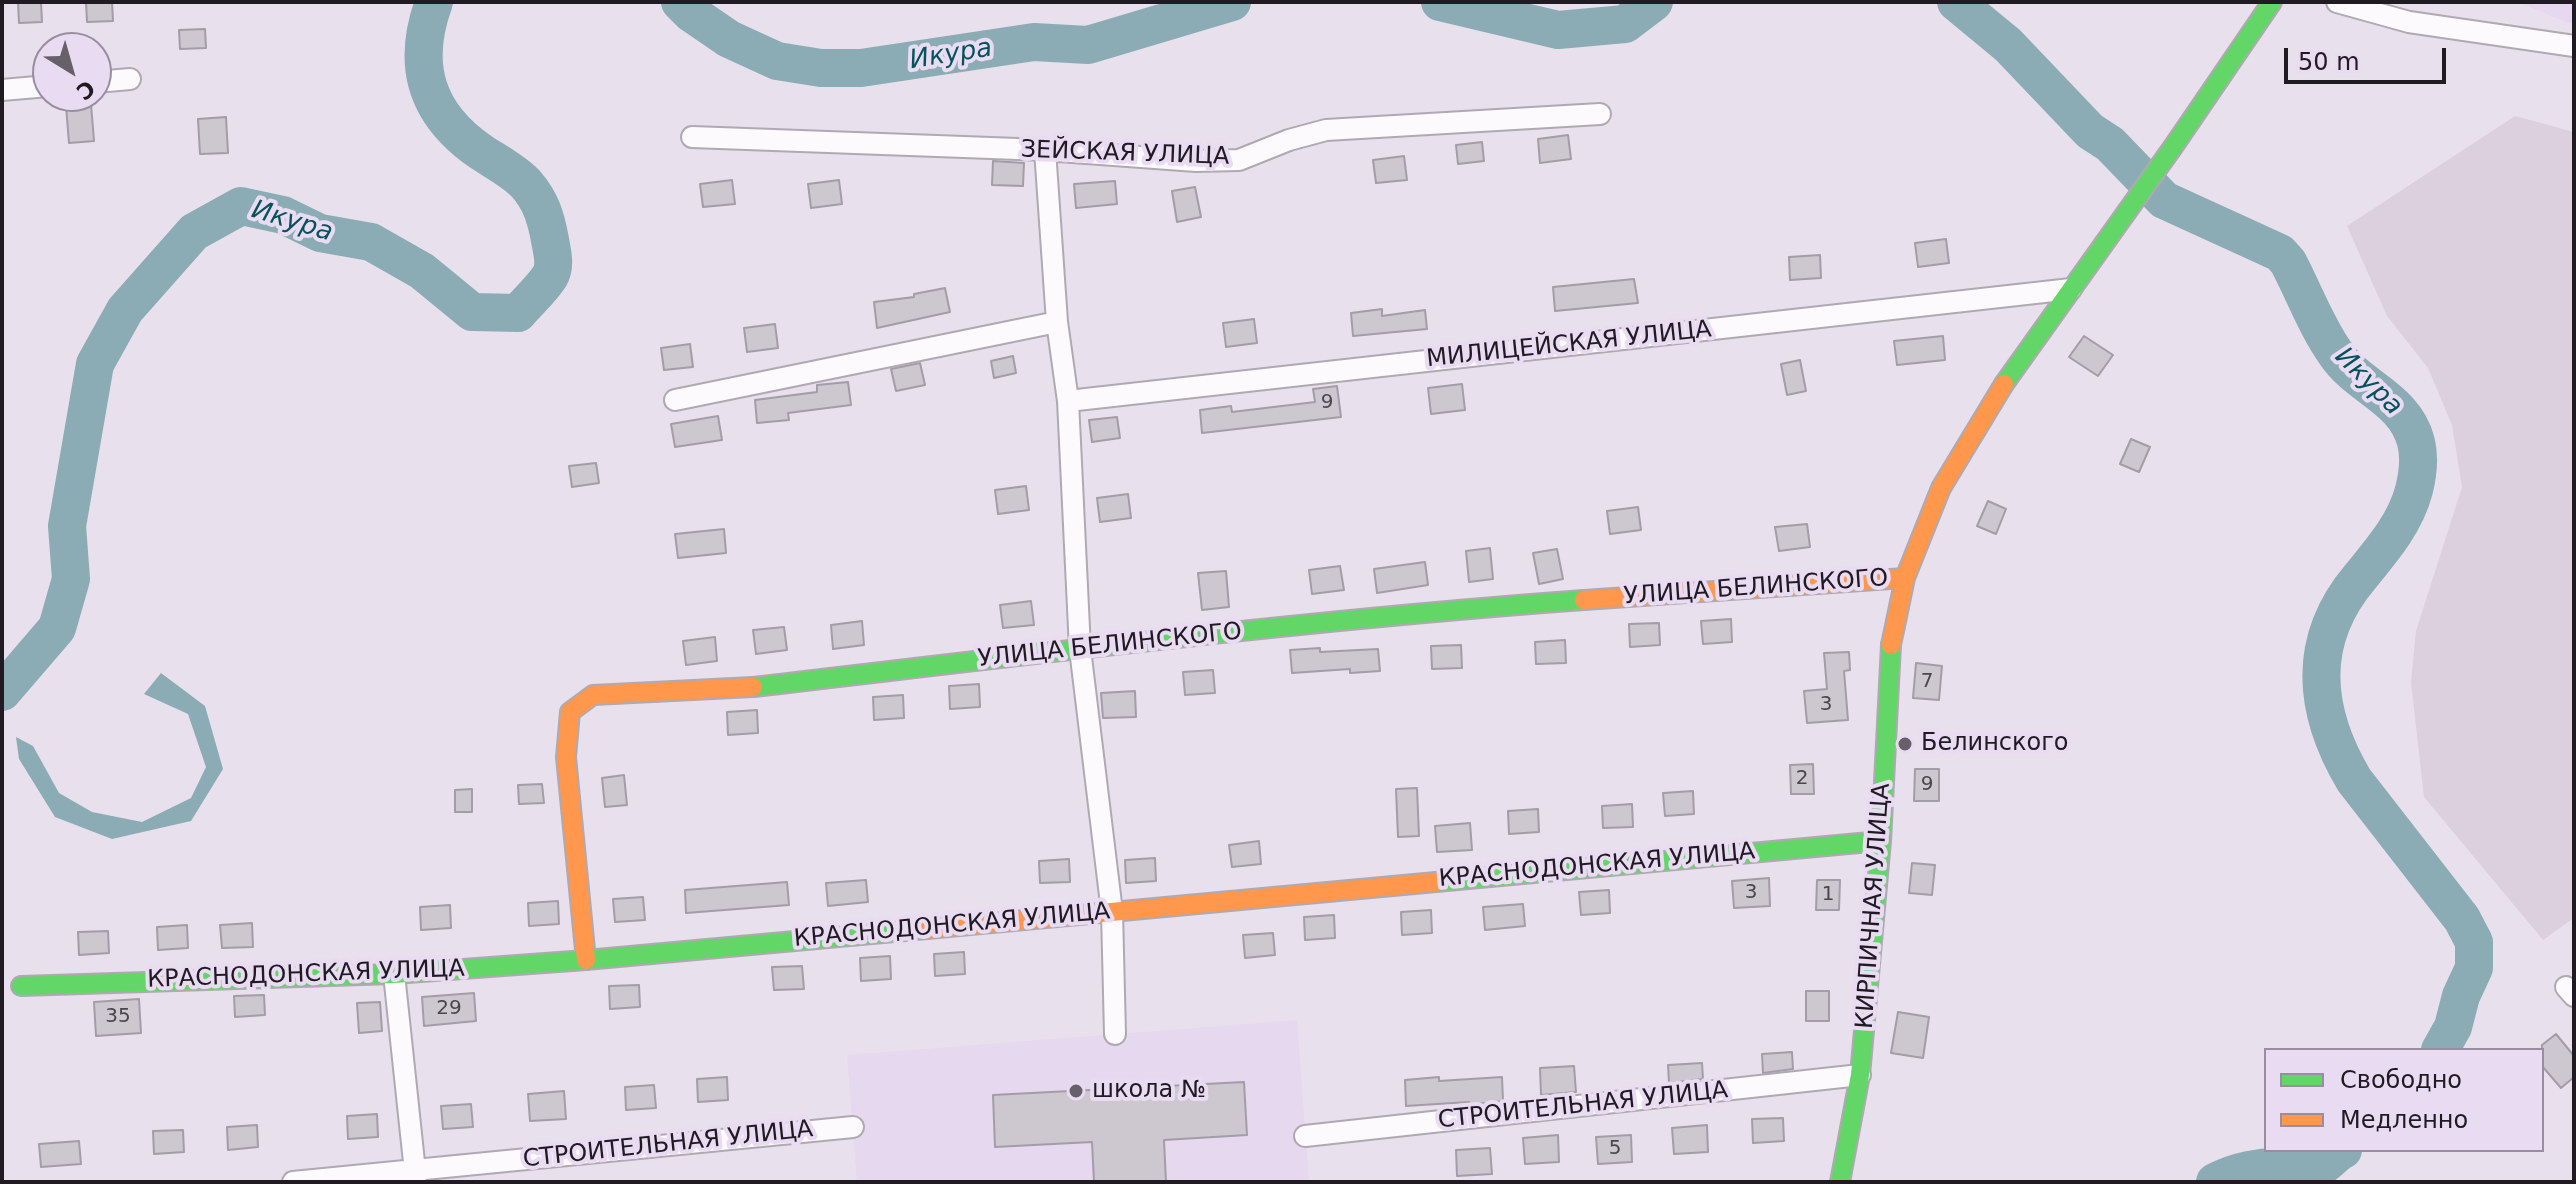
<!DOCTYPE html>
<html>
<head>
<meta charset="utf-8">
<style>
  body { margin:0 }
  #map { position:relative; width:2576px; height:1184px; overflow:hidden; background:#e8e0ec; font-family:"DejaVu Sans",sans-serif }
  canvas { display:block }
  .frame { position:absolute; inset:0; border:4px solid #201b23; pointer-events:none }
  .legend { position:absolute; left:2264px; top:1048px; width:280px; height:104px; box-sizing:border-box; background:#e9dbf1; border:2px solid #998e9f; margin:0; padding:10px 14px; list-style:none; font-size:24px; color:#201b23 }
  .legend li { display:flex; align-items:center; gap:16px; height:40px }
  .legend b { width:40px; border:2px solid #998e9f }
  .north { position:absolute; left:32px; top:32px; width:80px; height:80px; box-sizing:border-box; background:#e9dbf1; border:2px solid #998e9f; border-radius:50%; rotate:143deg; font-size:22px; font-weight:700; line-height:32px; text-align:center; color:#201b23 }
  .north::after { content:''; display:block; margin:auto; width:28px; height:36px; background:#666069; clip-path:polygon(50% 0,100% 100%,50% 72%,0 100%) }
  .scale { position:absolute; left:2284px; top:48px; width:162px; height:36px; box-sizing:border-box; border:4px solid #201b23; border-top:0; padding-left:10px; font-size:24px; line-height:28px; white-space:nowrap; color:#201b23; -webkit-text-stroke:6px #e9dbf1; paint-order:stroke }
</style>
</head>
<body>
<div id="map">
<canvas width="2576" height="1184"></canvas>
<div class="frame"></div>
<ul class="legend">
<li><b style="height:10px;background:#63d668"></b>Свободно</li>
<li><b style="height:10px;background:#ff974d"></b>Медленно</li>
</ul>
<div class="north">С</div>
<div class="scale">50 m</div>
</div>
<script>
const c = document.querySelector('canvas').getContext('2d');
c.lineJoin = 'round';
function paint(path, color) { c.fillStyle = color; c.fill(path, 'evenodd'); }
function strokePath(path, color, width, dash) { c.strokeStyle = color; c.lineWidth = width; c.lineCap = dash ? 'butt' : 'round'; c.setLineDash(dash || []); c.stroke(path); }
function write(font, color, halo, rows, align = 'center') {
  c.font = font + ' "DejaVu Sans",sans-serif'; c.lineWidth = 8; c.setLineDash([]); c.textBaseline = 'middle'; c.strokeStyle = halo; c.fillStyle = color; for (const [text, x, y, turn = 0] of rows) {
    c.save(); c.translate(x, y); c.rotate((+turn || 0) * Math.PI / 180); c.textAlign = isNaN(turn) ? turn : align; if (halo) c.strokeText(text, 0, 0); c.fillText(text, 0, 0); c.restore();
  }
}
const industrial = new Path2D(`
  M2515 116 2574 132V918L2543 940 2424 797 2411 682 2416 631 2462 487 2452 425 2428 368 2387 316 2347 226Z`);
const built = new Path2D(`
  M2517 2H2574V25Z
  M1297 1020 1309 1182H857L847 1055Z`);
const water = new Path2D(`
  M161 673 205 706 223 769 191 821 112 839 55 817 19 759 16 737 33 746 59 793 92 812 142 822 191 798 206 767 188 714 144 694Z`);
const river = new Path2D(`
  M680 2 691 13 729 39 777 61 821 68H861L1034 42 1088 45 1232 2
  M1440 2 1558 30 1625 24 1654 2
  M1956 2 2008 45 2090 131 2110 144 2164 200 2280 253 2288 262C2304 292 2316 326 2336 354 2359 388 2405 398 2416 442 2420 458 2418 474 2414 490 2405 524 2382 550 2360 577 2306 641 2313 711 2354 780L2462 919 2474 942V968L2461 996 2453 1027 2440 1050
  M2 692 57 628 71 579 67 526 95 364 125 310 194 232 241 206 283 215 320 233 371 242 422 271 472 312 518 313C528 301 542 289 550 276 556 266 552 251 550 240 546 218 541 201 526 184 514 171 496 162 481 152 426 114 411 65 434 2
  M2215 1182C2235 1171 2261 1166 2284 1167 2293 1167 2302 1171 2310 1170 2324 1170 2332 1155 2343 1150`);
const building = new Path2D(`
  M18 2H41L42 22 19 23Z
  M86 2H112L113 21 87 22Z
  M205 29 206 48 180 49 179 30Z
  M91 104 94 141 69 143 66 106Z
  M226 117 228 153 200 154 198 119Z
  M1568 135 1571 159 1540 163 1538 139Z
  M1482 142 1484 161 1458 164 1456 145Z
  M1404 156 1407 180 1376 183 1373 160Z
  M993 161 1024 163 1023 186 992 185Z
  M732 180 735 204 703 207 700 184Z
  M839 180 842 204 811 208 808 184Z
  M1115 181 1117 204 1076 208 1074 184Z
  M1195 187 1201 217 1177 222 1172 191Z
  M1946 239 1949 263 1918 267 1915 243Z
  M1820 255 1821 278 1790 280 1789 257Z
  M1634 279 1638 303 1555 311 1553 287Z
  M945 288 950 312 877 328 874 302 914 297V294Z
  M1382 309V316L1425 310 1427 329 1353 336 1351 313Z
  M1254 319 1257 343 1226 347 1223 323Z
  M775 324 778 348 747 352 744 328Z
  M1943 336 1945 360 1897 365 1894 341Z
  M2084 336 2113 355 2098 376 2069 357Z
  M690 344 693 367 664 370 661 348Z
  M1013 356 1016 373 994 378 991 361Z
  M1800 360 1806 391 1787 395 1781 364Z
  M920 363 925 385 896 391 891 369Z
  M848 382 851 405 788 413 789 420 757 423 755 400 817 392V385Z
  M1462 384 1465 410 1431 414 1428 388Z
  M1337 386 1341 417 1202 433 1200 410 1231 406 1232 412 1315 402 1313 389Z
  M718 416 722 440 675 447 671 424Z
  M1117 417 1120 438 1092 442 1089 420Z
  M2131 439 2150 447 2139 472 2120 464Z
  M596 463 599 483 572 487 569 466Z
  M1026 486 1029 510 998 514 995 490Z
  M1128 494 1131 518 1100 522 1097 498Z
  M1988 501 2006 509 1996 534 1977 526Z
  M1638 507 1641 530 1610 534 1607 511Z
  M1807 524 1810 547 1779 551 1775 527Z
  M724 529 726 553 678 558 675 534Z
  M1490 548 1493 579 1469 582 1466 551Z
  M1557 549 1563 579 1539 584 1533 553Z
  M1425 562 1428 585 1377 593 1374 569Z
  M1340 566 1344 590 1312 594 1309 570Z
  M1226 571 1229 607 1202 610 1198 573Z
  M1031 601 1034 625 1003 628 1000 605Z
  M1731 619 1732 642 1703 644 1701 621Z
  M862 621 864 645 833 649 831 625Z
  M1659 623 1660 645 1630 647 1629 624Z
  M784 627 787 650 756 654 753 630Z
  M715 637 717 661 686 665 683 641Z
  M1565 640 1566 663 1536 664 1535 642Z
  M1461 645 1462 668 1432 669 1431 646Z
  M1320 648V652L1378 649 1380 671 1350 673V669L1292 673 1290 650Z
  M1849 652 1850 670 1844 671 1848 720 1807 723 1804 691 1827 689 1824 653Z
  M1916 663 1942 666 1939 700 1913 698Z
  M1213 670 1215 693 1185 695 1183 672Z
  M979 684 980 707 950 709 949 686Z
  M1135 691 1136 717 1103 718 1101 693Z
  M903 695 904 718 874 720 873 697Z
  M757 710 758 733 728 735 727 712Z
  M1813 764 1814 794H1791L1790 765Z
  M1915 769H1939V801H1914Z
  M624 775 627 805 605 807 602 778Z
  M542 784 544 803 519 804 518 785Z
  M1417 788 1419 836 1398 837 1396 789Z
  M472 789V812H455V790Z
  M1693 791 1694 814 1665 816 1663 793Z
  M1632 804 1633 827 1603 828 1602 806Z
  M1538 809 1539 832 1509 834 1508 811Z
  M1470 823 1472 850 1437 852 1435 826Z
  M1259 841 1261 864 1232 867 1229 845Z
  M1155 858 1156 881 1126 883 1125 860Z
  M1069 859 1070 882 1040 883 1039 861Z
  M1912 863 1935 865 1932 895 1909 893Z
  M1769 878 1770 906 1734 908 1732 881Z
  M866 880 868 902 828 906 826 883Z
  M1817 880H1840L1839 910H1816Z
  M787 882 789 905 686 913 685 890Z
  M1609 890 1610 913 1581 915 1579 892Z
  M643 897 645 920 615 922 613 899Z
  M558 901 559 924 529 926 528 903Z
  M1523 904 1525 926 1485 930 1483 907Z
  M450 905 451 928 421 930 420 907Z
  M1431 910 1432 933 1402 935 1401 912Z
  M1334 915 1335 938 1305 940 1304 917Z
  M252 923 253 947 222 948 220 925Z
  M187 925 188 948 158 950 157 927Z
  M108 931 109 953 79 955 78 932Z
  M1273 933 1275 955 1245 958 1243 935Z
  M964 952 965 974 935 976 934 954Z
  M890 956 891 979 861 981 860 958Z
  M802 966 804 989 774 990 772 967Z
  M639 985 640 1007 610 1009 609 986Z
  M1806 991H1829V1021H1806Z
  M474 993 476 1021 424 1026 422 997Z
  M264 995 265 1015 235 1017 234 996Z
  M139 999 141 1033 96 1036 94 1002Z
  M380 1002 382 1031 359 1033 357 1003Z
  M1898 1012 1929 1017 1923 1058 1891 1053Z
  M2556 1034 2574 1056V1077L2561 1088 2542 1066V1045Z
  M1792 1052 1793 1069 1763 1073 1762 1054Z
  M1702 1063 1703 1079 1669 1083 1668 1065Z
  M1574 1066 1576 1092 1541 1095 1540 1068Z
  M727 1077 728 1100 698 1102 697 1079Z
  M1439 1077V1081L1502 1077 1503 1101 1469 1105V1102L1406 1106 1405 1080Z
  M1244 1082 1247 1135 1164 1140 1166 1182H1094L1092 1142 995 1147 993 1095Z
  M654 1085 656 1108 626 1110 625 1087Z
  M564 1091 566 1119 530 1121 528 1094Z
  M471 1104 473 1127 443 1129 441 1106Z
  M377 1114 378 1137 348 1139 347 1116Z
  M1783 1118 1784 1141 1753 1143 1752 1119Z
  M257 1125 258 1147 228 1150 227 1127Z
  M1707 1125 1708 1152 1674 1154 1672 1128Z
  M183 1130 184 1152 154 1154 153 1131Z
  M1558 1135 1559 1162 1525 1164 1523 1138Z
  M1631 1135 1632 1162 1598 1164 1596 1137Z
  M79 1141 81 1164 41 1167 39 1144Z
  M1490 1148 1492 1174 1457 1176 1456 1150Z`);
const street = new Path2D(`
  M2337 2 2409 22 2574 46
  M96 82 130 79
  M2 90 48 86
  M692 137 1045 150 1196 161 1239 160 1289 140 1326 130 1600 114
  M1045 150 1057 322 1068 401 1080 649 1112 912 1115 1034
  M675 400 1057 322
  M1068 401 2071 289
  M394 974 416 1181
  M2566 987 2574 996
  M1305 1136 1860 1075
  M293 1182 853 1127`);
const fast = new Path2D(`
  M2004 384 2173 147 2272 2
  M753 687C1029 655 1306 620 1584 600
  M1436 882 1881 841
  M21 986 394 974 586 960 927 929
  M1840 1182 1860 1075 1881 841 1891 645`);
const slow = new Path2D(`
  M1584 600 1905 578
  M1891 645 1905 578 1941 488 2004 384
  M927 929 1436 882
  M586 960 566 757 570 712 593 695 753 687`);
const markers = [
  [1905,744,8,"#666069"],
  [1076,1091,8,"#666069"]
];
const numberNames = [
  ["9",1327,403],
  ["7",1927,682],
  ["3",1826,705],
  ["2",1802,779],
  ["9",1927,785],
  ["3",1751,893],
  ["1",1828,895],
  ["29",449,1009],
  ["35",118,1017],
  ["5",1615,1149]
];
const streetNames = [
  ["ЗЕЙСКАЯ УЛИЦА",1125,154,2],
  ["МИЛИЦЕЙСКАЯ УЛИЦА",1569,345,-6],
  ["УЛИЦА БЕЛИНСКОГО",1756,588,-4],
  ["УЛИЦА БЕЛИНСКОГО",1110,646,-6],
  ["КРАСНОДОНСКАЯ УЛИЦА",1597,866,-5],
  ["КИРПИЧНАЯ УЛИЦА",1874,906,-86],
  ["КРАСНОДОНСКАЯ УЛИЦА",952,926,-5],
  ["КРАСНОДОНСКАЯ УЛИЦА",306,975,-2],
  ["СТРОИТЕЛЬНАЯ УЛИЦА",1583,1106,-6],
  ["СТРОИТЕЛЬНАЯ УЛИЦА",668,1145,-6]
];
const poiNames = [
  ["Белинского",1921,744],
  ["школа №",1092,1091]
];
const waterNames = [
  ["Икура",951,55,-9],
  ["Икура",292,222,17],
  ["Икура",2368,382,45]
];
paint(industrial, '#ddd0de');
paint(built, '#e6d8ee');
paint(water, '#8bacb5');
strokePath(river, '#8bacb5', 38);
paint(building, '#cdc7d0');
strokePath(building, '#a39da7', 2);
strokePath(street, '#afa9b2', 24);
strokePath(fast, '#afa9b2', 22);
strokePath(slow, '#afa9b2', 22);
strokePath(street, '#fcfafc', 20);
strokePath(fast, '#63d668', 18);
strokePath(slow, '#ff974d', 18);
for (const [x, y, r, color] of markers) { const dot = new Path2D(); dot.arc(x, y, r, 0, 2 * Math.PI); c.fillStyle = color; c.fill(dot); strokePath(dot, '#e9dbf1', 3); }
write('20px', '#4b464e', null, numberNames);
write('24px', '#201b23', '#e9dbf1', streetNames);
write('24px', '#201b23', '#e9dbf1', poiNames, 'left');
write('italic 26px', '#05525c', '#e9dbf1', waterNames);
</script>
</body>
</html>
